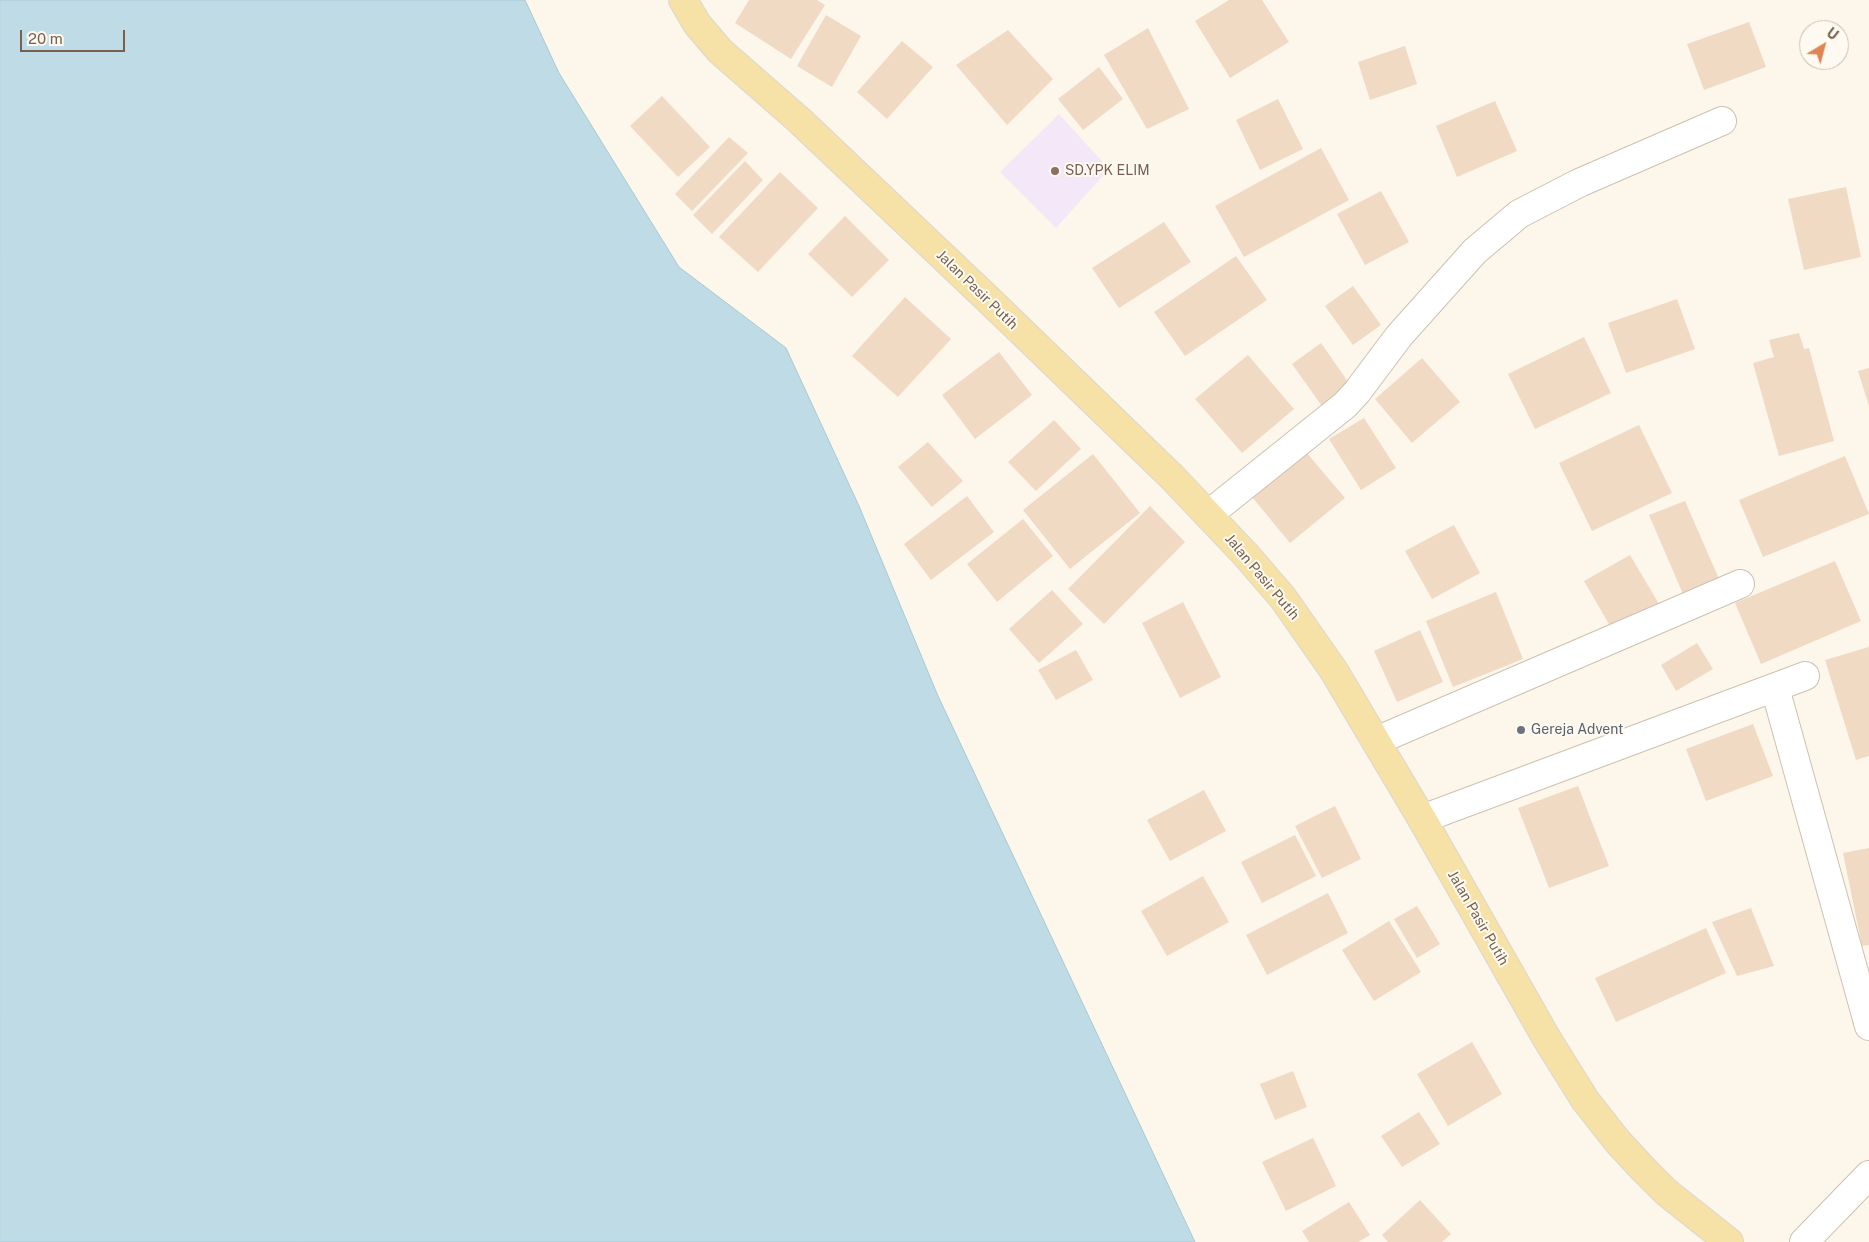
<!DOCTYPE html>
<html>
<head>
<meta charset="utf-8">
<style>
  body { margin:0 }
  #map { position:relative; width:1869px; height:1242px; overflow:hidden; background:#fcf7ea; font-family:"Public Sans",sans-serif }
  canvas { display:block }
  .north { position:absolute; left:1799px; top:20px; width:50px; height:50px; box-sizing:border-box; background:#fefaf1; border:1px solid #c8bdb0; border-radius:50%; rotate:37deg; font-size:14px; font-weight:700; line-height:20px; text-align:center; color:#76614e }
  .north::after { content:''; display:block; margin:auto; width:18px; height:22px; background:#df8456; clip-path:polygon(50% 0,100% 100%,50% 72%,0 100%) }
  .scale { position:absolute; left:20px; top:30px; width:105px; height:22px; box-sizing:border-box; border:2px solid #76614e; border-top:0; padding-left:6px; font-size:15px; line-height:18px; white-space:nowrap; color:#76614e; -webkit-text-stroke:4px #fefaf1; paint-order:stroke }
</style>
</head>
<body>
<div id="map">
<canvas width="1869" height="1242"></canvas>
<div class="north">U</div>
<div class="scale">20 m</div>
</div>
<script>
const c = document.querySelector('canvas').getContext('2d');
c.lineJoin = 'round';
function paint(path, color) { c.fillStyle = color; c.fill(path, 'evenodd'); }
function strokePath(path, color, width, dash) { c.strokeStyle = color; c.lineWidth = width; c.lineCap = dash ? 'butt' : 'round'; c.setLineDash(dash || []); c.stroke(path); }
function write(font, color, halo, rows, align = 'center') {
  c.font = font + ' "Public Sans",sans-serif'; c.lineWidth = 4; c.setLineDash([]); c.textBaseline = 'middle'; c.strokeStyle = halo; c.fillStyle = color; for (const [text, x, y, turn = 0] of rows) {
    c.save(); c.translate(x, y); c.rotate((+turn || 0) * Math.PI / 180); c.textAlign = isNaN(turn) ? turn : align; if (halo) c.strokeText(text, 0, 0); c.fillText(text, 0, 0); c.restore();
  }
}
const education = new Path2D(`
  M1059 114 1109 169 1056 228 1000 172Z`);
const water = new Path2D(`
  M0 0H525L559 73 679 267 786 348 859 506 938 696 1195 1242H0Z`);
const building = new Path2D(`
  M749 0H817L825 5 791 59 735 23Z
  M1229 0H1262L1289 42 1230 78 1195 21Z
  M826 15 861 36 832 87 797 66Z
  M1749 22 1766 67 1704 90 1687 44Z
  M1148 28 1189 109 1147 129 1104 55Z
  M1008 30 1053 79 1007 125 956 65Z
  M902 41 933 67 887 119 857 92Z
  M1405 46 1417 84 1370 100 1358 62Z
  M1099 67 1123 99 1083 130 1058 99Z
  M662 96 710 147 678 177 630 126Z
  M1278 99 1303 149 1260 170 1236 120Z
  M1495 101 1517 151 1457 177 1436 126Z
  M729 137 748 153 692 211 675 194Z
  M1321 148 1349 200 1244 257 1215 206Z
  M745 161 763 180 712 234 693 215Z
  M780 172 818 208 758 272 719 237Z
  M1846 187 1861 257 1804 270 1788 199Z
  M1381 191 1409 242 1365 265 1337 214Z
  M845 216 889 260 852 297 808 254Z
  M1164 222 1191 262 1119 308 1092 268Z
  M1236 256 1267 300 1185 356 1154 312Z
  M1353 286 1381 325 1353 345 1325 306Z
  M905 297 951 339 898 397 852 356Z
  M1677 299 1695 349 1626 373 1608 323Z
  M1799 333 1804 349 1809 348 1834 441 1779 456 1753 363 1774 357 1769 340Z
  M1584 337 1611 393 1535 429 1508 374Z
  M1321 343 1351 386 1322 406 1292 364Z
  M999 352 1032 395 975 439 942 395Z
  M1248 355 1294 409 1242 453 1195 399Z
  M1422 358 1460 402 1412 443 1375 399Z
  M1869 368V406L1858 371Z
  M1364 418 1396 468 1361 490 1329 439Z
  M1054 420 1081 449 1036 491 1008 462Z
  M1639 425 1672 493 1592 531 1559 463Z
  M928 442 963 481 932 507 898 467Z
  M1306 452 1345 498 1290 543 1252 497Z
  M1093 454 1140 513 1070 569 1023 510Z
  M1845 456 1869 514 1763 557 1739 500Z
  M967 496 994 532 931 580 904 544Z
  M1685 501 1719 579 1683 594 1649 515Z
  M1150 506 1185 542 1104 624 1068 589Z
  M1023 519 1053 556 997 602 967 564Z
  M1454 525 1480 573 1432 599 1405 551Z
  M1630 555 1659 604 1613 631 1584 581Z
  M1835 561 1861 621 1761 664 1735 603Z
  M1052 590 1083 624 1039 663 1009 629Z
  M1496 592 1523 659 1453 687 1426 621Z
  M1183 602 1221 677 1180 698 1142 623Z
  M1420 630 1443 682 1397 702 1374 651Z
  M1697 643 1713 669 1676 691 1661 665Z
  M1869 647V756L1856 760 1825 660Z
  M1076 650 1093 680 1056 700 1038 670Z
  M1753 724 1773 776 1706 801 1686 749Z
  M1578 786 1609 866 1549 888 1518 808Z
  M1204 790 1226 831 1170 861 1147 820Z
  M1335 806 1361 859 1322 878 1295 826Z
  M1295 835 1316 876 1262 903 1241 862Z
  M1869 848V945L1862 946 1843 853Z
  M1203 876 1229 922 1167 956 1141 911Z
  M1328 893 1348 933 1267 975 1246 935Z
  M1417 906 1440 944 1417 958 1394 919Z
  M1751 908 1774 966 1737 976 1712 922Z
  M1389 921 1421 972 1374 1001 1342 950Z
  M1706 928 1726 973 1616 1022 1595 978Z
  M1472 1042 1502 1094 1448 1126 1417 1074Z
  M1293 1071 1307 1107 1275 1120 1260 1084Z
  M1419 1112 1440 1144 1402 1167 1381 1136Z
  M1313 1138 1336 1186 1286 1211 1262 1162Z
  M1420 1200 1451 1234 1442 1242H1388L1382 1235Z
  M1349 1202 1370 1235 1358 1242H1309L1302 1231Z`);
const minor = new Path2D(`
  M1209 514 1345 405 1357 392 1399 336 1475 251 1519 214 1579 183 1722 121
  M1775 688 1869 1026
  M1376 741 1740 584
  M1422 819 1805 676
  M1804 1242 1869 1175`);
const major = new Path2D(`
  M683 0 697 24 720 51 799 120 992 303 1172 477 1246 555 1283 598 1334 671 1422 819 1547 1039 1585 1100 1618 1142 1645 1171 1666 1192 1729 1242`);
const markers = [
  [1055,171,5,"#8d6e63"],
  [1521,730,5,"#6b7280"]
];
const educationNames = [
  ["SD.YPK ELIM",1065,171]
];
const streetNames = [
  ["Jalan Pasir Putih",977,290,44],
  ["Jalan Pasir Putih",1262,577,50],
  ["Jalan Pasir Putih",1478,918,60]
];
const worshipNames = [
  ["Gereja Advent",1531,730]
];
paint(education, '#f4e7f8');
paint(water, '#bfdbe5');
strokePath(water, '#a6c9d6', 1);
paint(building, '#f0dac3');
strokePath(minor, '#cec0b0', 30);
strokePath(major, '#dbd6d1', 30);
strokePath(minor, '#fff', 28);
strokePath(major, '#f6e2a7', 28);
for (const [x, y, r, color] of markers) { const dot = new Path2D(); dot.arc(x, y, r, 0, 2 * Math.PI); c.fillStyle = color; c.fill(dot); strokePath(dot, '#fefaf1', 2); }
write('14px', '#785e54', '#fefaf1', educationNames, 'left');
write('14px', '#76614e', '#fefaf1', streetNames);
write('14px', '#5b616d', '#fefaf1', worshipNames, 'left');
</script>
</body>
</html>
